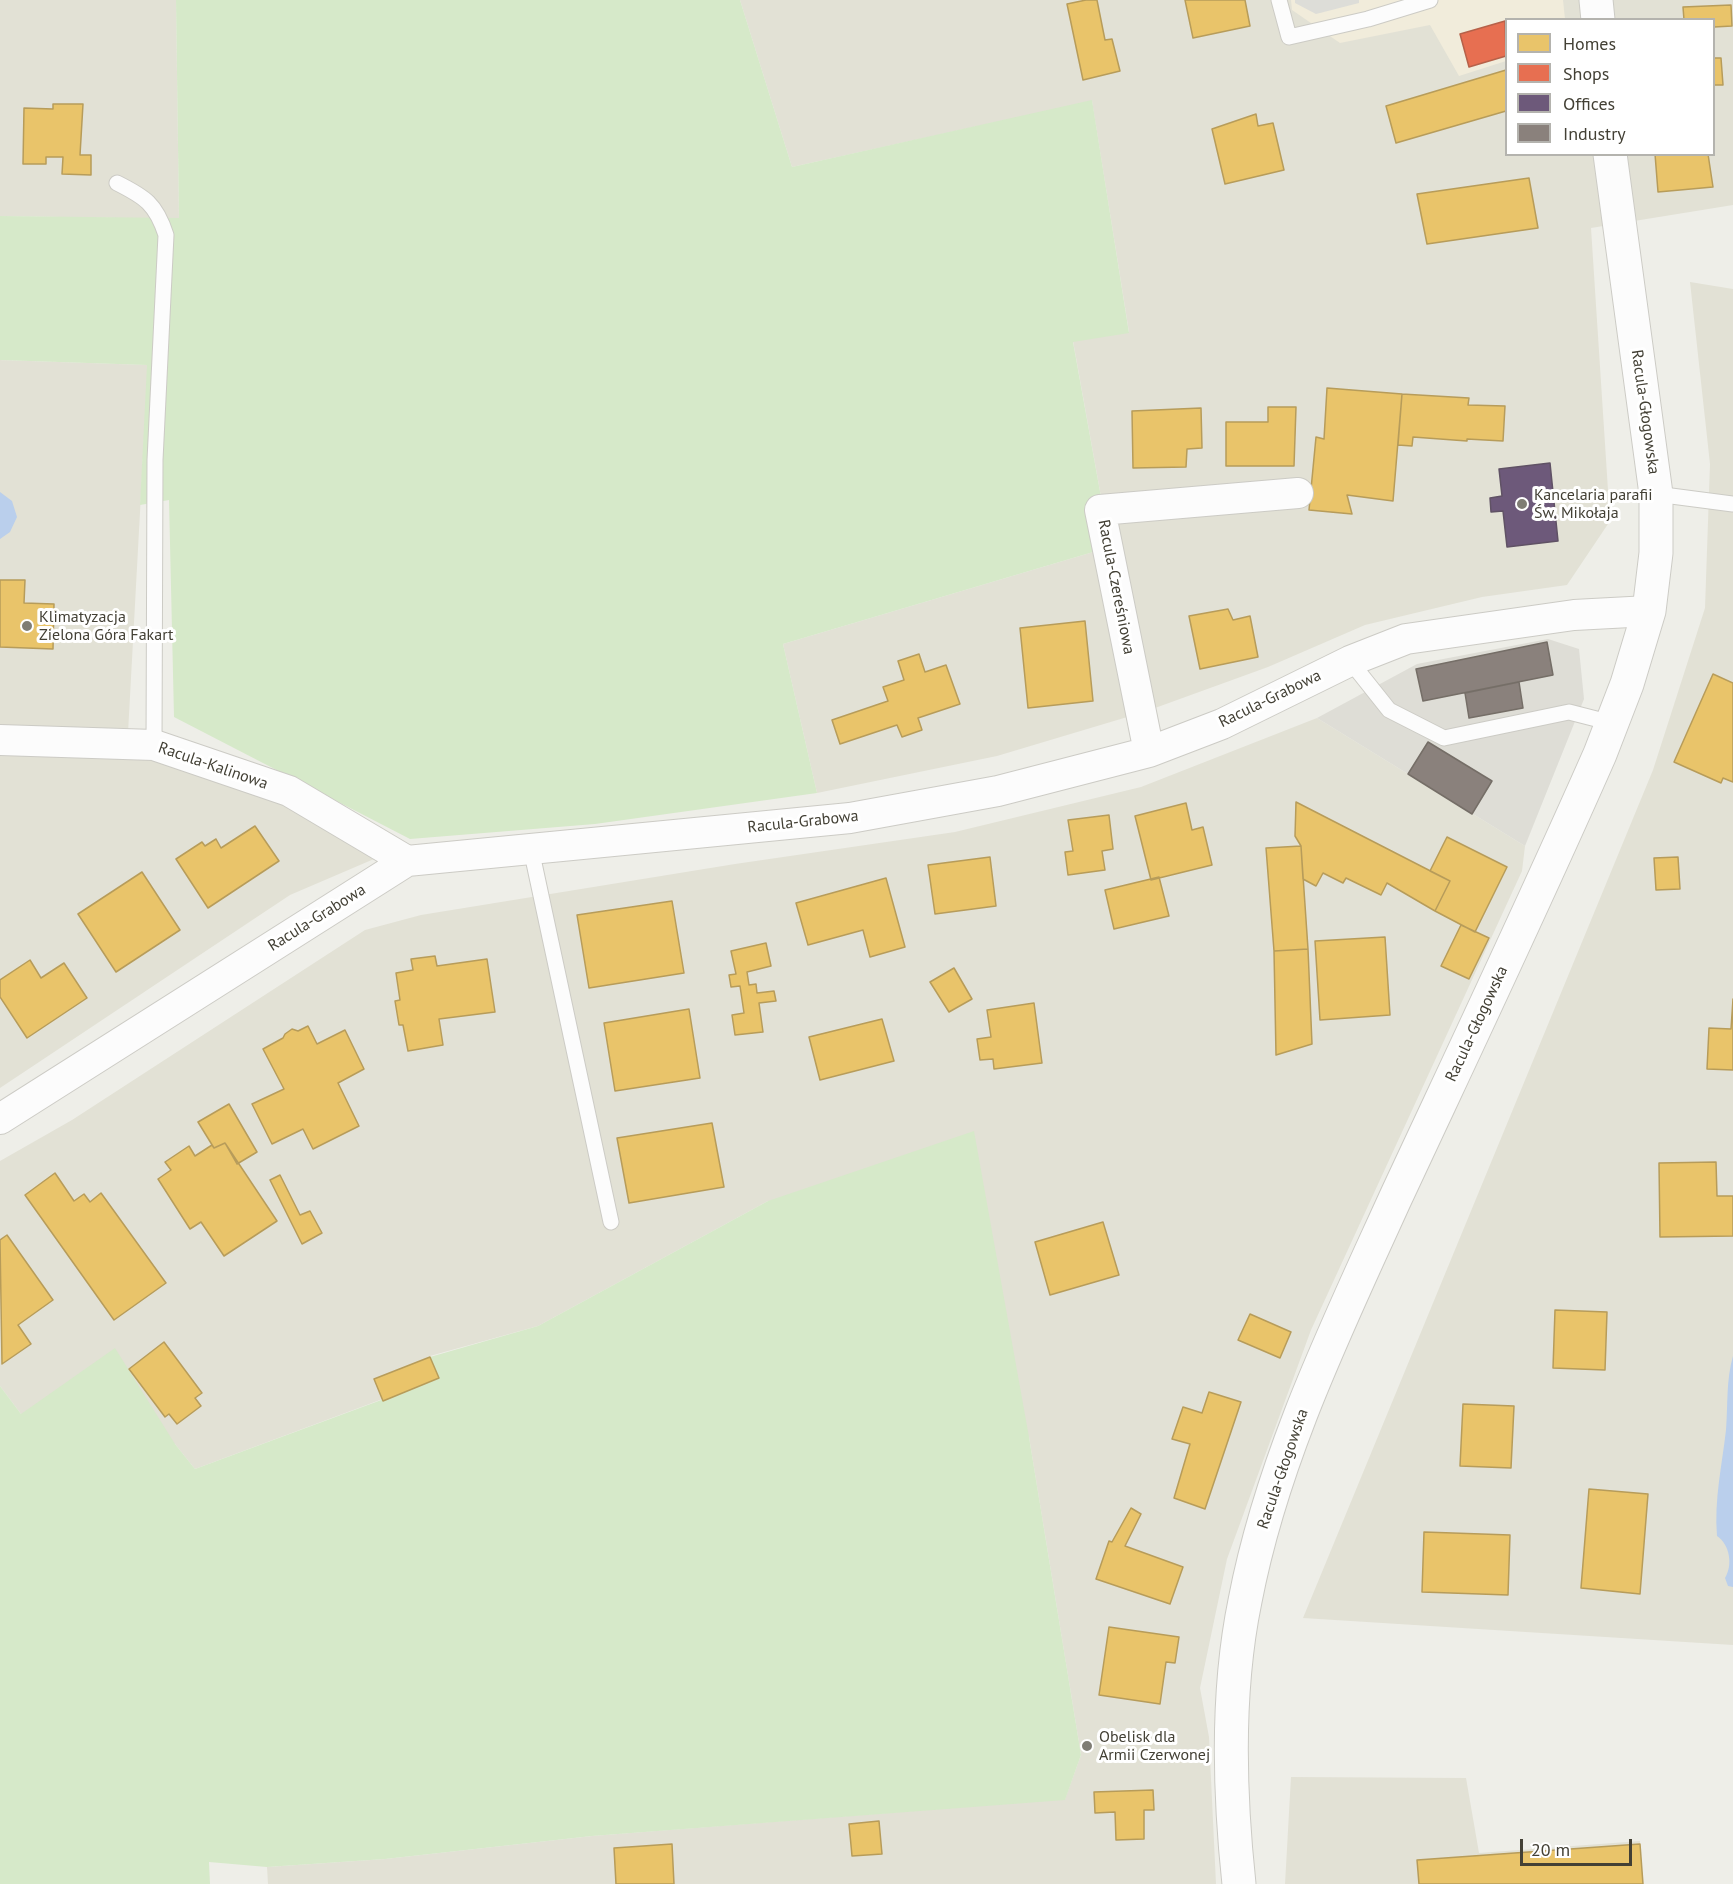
<!DOCTYPE html>
<html>
<head>
<meta charset="utf-8">
<style>
  body { margin:0 }
  #map { position:relative; width:1733px; height:1884px; overflow:hidden; background:#eeeee8; font-family:"PT Sans",sans-serif }
  canvas { display:block }
  .legend { position:absolute; left:1505px; top:18px; width:210px; height:138px; box-sizing:border-box; background:#fff; border:2px solid #b4b3ae; margin:0; padding:8px 10px; list-style:none; font-size:18px; color:#434035 }
  .legend li { display:flex; align-items:center; gap:12px; height:30px }
  .legend b { width:30px; border:2px solid #b4b3ae }
  .scale { position:absolute; left:1520px; top:1839px; width:112px; height:27px; box-sizing:border-box; border:3px solid #434035; border-top:0; padding-left:8px; font-size:18px; line-height:21px; white-space:nowrap; color:#434035; -webkit-text-stroke:4px #fff; paint-order:stroke }
</style>
</head>
<body>
<div id="map">
<canvas width="1733" height="1884"></canvas>
<ul class="legend">
<li><b style="height:16px;background:#e9c46a"></b>Homes</li>
<li><b style="height:16px;background:#e76f51"></b>Shops</li>
<li><b style="height:16px;background:#6d597a"></b>Offices</li>
<li><b style="height:16px;background:#8a817c"></b>Industry</li>
</ul>
<div class="scale">20 m</div>
</div>
<script>
const c = document.querySelector('canvas').getContext('2d');
c.lineJoin = 'round';
function paint(path, color) { c.fillStyle = color; c.fill(path, 'evenodd'); }
function strokePath(path, color, width, dash) { c.strokeStyle = color; c.lineWidth = width; c.lineCap = dash ? 'butt' : 'round'; c.setLineDash(dash || []); c.stroke(path); }
function write(font, color, halo, rows, align = 'center') {
  c.font = font + ' "PT Sans",sans-serif'; c.lineWidth = 6; c.setLineDash([]); c.textBaseline = 'middle'; c.strokeStyle = halo; c.fillStyle = color; for (const [text, x, y, turn = 0] of rows) {
    c.save(); c.translate(x, y); c.rotate((+turn || 0) * Math.PI / 180); c.textAlign = isNaN(turn) ? turn : align; if (halo) c.strokeText(text, 0, 0); c.fillText(text, 0, 0); c.restore();
  }
}
const residential = new Path2D(`
  M0 0H176L179 219 0 216Z
  M740 0H1733V205L1591 228 1610 521 1567 585 1482 597 1365 625 1268 667 1144 712 997 756 817 793 783 644 1110 547 1073 341 1129 332 1092 101 792 167ZM1506 20H1714V154H1506Z
  M1690 282 1733 289V1645L1303 1618 1653 770 1705 608 1710 464Z
  M0 360 148 365 128 733 395 850 290 895 0 1088Z
  M1317 718 1525 846 1522 871 1311 1330 1227 1559 1200 1688 1209 1737 1216 1884H268L267 1867 385 1859 592 1836 1065 1799 1081 1755 1029 1437 768 1201 538 1326 430 1356 439 1378 195 1469 175 1444 21 1414 0 1386V1161L72 1120 365 930 421 915 735 864 955 832 1141 787Z
  M1291 1777 1466 1778 1479 1853 1640 1841V1884H1285Z`);
const commercial = new Path2D(`
  M1291 0H1563L1565 19 1506 20V61L1459 76 1430 25 1340 43 1292 10Z`);
const industrial = new Path2D(`
  M1548 639 1579 649 1584 699 1525 846 1317 718 1417 664Z`);
const green = new Path2D(`
  M176 0H740L792 167 1092 100 1129 333 1073 342 1110 547 783 644 817 793 595 824 410 839 174 717 169 500 140 505 147 365 0 360V216L179 218Z
  M974 1131 1029 1437 1081 1755 1065 1800 592 1836 385 1859 267 1867 209 1862 210 1884H0V1386L21 1414 115 1348 175 1444 195 1469 438 1379 430 1357 538 1326 768 1201Z`);
const parking = new Path2D(`
  M1295 0H1359V3L1316 14 1295 3Z`);
const water = new Path2D(`
  M0 492 12 501 17 517 10 532 0 539Z
  M1733 1356V1587L1728 1586 1725 1578C1733 1565 1730 1545 1717 1536 1714 1500 1722 1465 1726 1430 1728 1405 1726 1380 1733 1356Z`);
const homes = new Path2D(`
  M1086 0H1097L1105 40 1112 39 1120 71 1083 80 1067 4Z
  M1185 0H1245L1250 26 1193 38Z
  M1731 5 1732 26 1714 27V20H1684L1683 7Z
  M1714 58H1721L1723 85H1714Z
  M1506 70V111L1396 143 1386 106Z
  M53 104H83L80 155H91V175L62 174 63 157H46V164H23L24 108 53 109Z
  M1256 114 1258 126 1273 123 1284 170 1225 184 1212 129Z
  M1655 154H1708L1713 187 1658 192Z
  M1529 178 1538 228 1427 244 1417 194Z
  M1327 388 1402 394 1393 501 1347 495 1352 514 1309 510 1316 437 1324 439Z
  M1402 394 1469 398 1468 405 1505 406 1503 441 1467 439V441L1413 437 1412 446 1398 445Z
  M1268 407H1296L1294 466H1226V422H1268Z
  M1201 408 1202 448 1187 449 1186 467 1133 468 1132 411Z
  M0 580H25L24 603 54 604 53 649 0 647Z
  M1228 609 1233 620 1250 616 1258 657 1200 669 1189 616Z
  M1085 621 1093 701 1028 708 1020 628Z
  M919 654 925 672 946 665 960 704 918 718 922 730 902 737 897 725 840 744 832 720 888 701 883 687 904 680 898 661Z
  M1713 674 1733 683V782L1723 778 1721 783 1674 762Z
  M1296 802 1450 881 1435 911 1387 883 1381 895 1346 878 1343 883 1323 873 1316 886 1303 879 1301 846 1295 836Z
  M1186 803 1192 830 1203 827 1212 865 1151 880 1135 816Z
  M1109 815 1113 849 1102 851 1105 870 1068 875 1065 852 1073 851 1068 820Z
  M255 826 279 861 208 908 176 859 202 842 205 846 216 839 221 848Z
  M1447 837 1507 867 1475 932 1435 911 1450 881 1430 871Z
  M1301 846 1308 949 1274 951 1266 848Z
  M990 857 996 906 935 914 928 865Z
  M1678 857 1680 889 1656 890 1654 858Z
  M142 872 180 930 116 972 78 914Z
  M1159 877 1169 916 1114 929 1105 890Z
  M886 878 905 947 870 957 863 930 808 945 796 903Z
  M672 901 684 973 589 988 577 915Z
  M1461 925 1489 938 1469 979 1441 966Z
  M1385 937 1390 1015 1320 1020 1315 941Z
  M766 943 771 966 747 972 749 985 756 984 757 993 774 991 776 1001 759 1003 763 1032 735 1035 732 1015 744 1013 740 986 731 987 729 975 736 974 731 951Z
  M1308 949 1312 1044 1276 1055 1274 951Z
  M435 956 437 966 487 959 495 1012 439 1019 443 1045 408 1051 403 1025H399L395 1001 400 1000 396 973 413 970 411 959Z
  M30 960 41 978 64 963 87 998 27 1038 0 997V980Z
  M954 968 972 999 949 1012 930 982Z
  M1733 999V1070L1707 1069 1709 1028 1731 1029Z
  M1034 1003 1042 1063 994 1069 993 1059 980 1060 977 1039 991 1037 987 1010Z
  M689 1009 700 1078 615 1091 604 1023Z
  M882 1019 894 1061 820 1080 809 1037Z
  M308 1026 317 1044 345 1030 364 1069 338 1083 359 1126 313 1149 303 1129 272 1144 252 1104 284 1089 263 1049 283 1038 285 1034 292 1029 298 1031Z
  M229 1104 257 1152 237 1164 225 1143 214 1148 198 1122Z
  M712 1123 724 1187 629 1203 617 1138Z
  M225 1143 277 1221 224 1256 201 1222 190 1229 158 1179 171 1170 165 1162 189 1146 195 1156 212 1145 214 1148Z
  M1716 1162 1717 1196H1733V1236L1660 1237 1659 1163Z
  M55 1173 74 1201 84 1194 90 1202 101 1193 166 1283 114 1320 25 1195Z
  M280 1175 300 1215 310 1211 322 1233 302 1244 270 1180Z
  M1103 1222 1119 1275 1050 1295 1035 1242Z
  M7 1235 53 1300 18 1325 31 1344 2 1364 0 1240Z
  M1555 1310 1607 1312 1605 1370 1553 1368Z
  M1250 1314 1291 1332 1280 1358 1238 1340Z
  M164 1342 202 1393 195 1398 201 1406 177 1424 169 1414 165 1417 129 1369Z
  M430 1357 439 1378 383 1401 374 1379Z
  M1209 1392 1241 1402 1205 1509 1174 1498 1190 1444 1172 1439 1183 1407 1202 1413Z
  M1463 1404 1514 1406 1511 1468 1460 1466Z
  M1589 1489 1648 1494 1640 1594 1581 1588Z
  M1131 1508 1141 1514 1125 1546 1183 1567 1170 1604 1096 1579 1109 1541 1112 1542Z
  M1424 1532 1510 1535 1508 1595 1422 1592Z
  M1109 1627 1179 1637 1175 1663 1166 1662 1160 1704 1099 1695Z
  M1153 1790 1154 1810H1144V1839L1116 1840 1115 1812 1095 1813 1094 1792Z
  M879 1821 882 1854 852 1856 849 1824Z
  M672 1844 674 1884H616L614 1848Z
  M1640 1844 1643 1884H1419L1417 1860Z`);
const shops = new Path2D(`
  M1505 21 1506 56 1469 67 1460 34Z`);
const offices = new Path2D(`
  M1550 463 1558 541 1507 547 1503 511 1491 512 1490 498 1502 496 1499 469Z`);
const industry = new Path2D(`
  M1547 642 1553 675 1423 701 1416 669Z
  M1519 682 1523 708 1469 718 1465 693Z
  M1428 742 1492 781 1472 814 1408 774Z`);
const service = new Path2D(`
  M1279 0 1289 37 1368 19 1430 0
  M117 183C145 197 156 204 166 235L155 460 154 745
  M1656 494 1733 504
  M1350 661 1389 710 1444 738 1569 712 1612 723
  M531 849 611 1222`);
const minor = new Path2D(`
  M0 740 154 745 289 791 407 861
  M1149 752 1100 510 1298 493
  M0 1119 407 861 850 818 998 791 1149 752 1222 724 1350 661 1406 639 1574 615 1649 611`);
const tertiary = new Path2D(`
  M1596 0 1598 20
  M1239 1884C1229 1791 1226 1693 1245 1601 1272 1460 1336 1329 1395 1199 1464 1051 1534 904 1600 754L1627 684 1649 611 1656 553V494L1610 154`);
const markers = [
  [1522,504,6,"#7f7d74"],
  [27,626,6,"#7f7d74"],
  [1087,1746,6,"#7f7d74"]
];
const streetNames = [
  ["Racula-Głogowska",1645,412,82],
  ["Racula-Czereśniowa",1116,587,79],
  ["Racula-Grabowa",1270,699,-26],
  ["Racula-Kalinowa",213,766,19],
  ["Racula-Grabowa",803,822,-6],
  ["Racula-Grabowa",317,918,-32],
  ["Racula-Głogowska",1477,1024,-65],
  ["Racula-Głogowska",1283,1469,-71]
];
const poiNames = [
  ["Kancelaria parafii",1534,495],
  ["Św. Mikołaja",1534,513],
  ["Klimatyzacja",39,617],
  ["Zielona Góra Fakart",39,635],
  ["Obelisk dla",1099,1737],
  ["Armii Czerwonej",1099,1755]
];
paint(residential, '#e2e1d5');
paint(commercial, '#f1ecdb');
paint(industrial, '#deddd6');
paint(green, '#d6e9c9');
paint(parking, '#ddddd8');
paint(water, '#bacfec');
paint(homes, '#e9c46a');
strokePath(homes, '#b79c5a', 1.5);
paint(shops, '#e76f51');
strokePath(shops, '#b66149', 1.5);
paint(offices, '#6d597a');
strokePath(offices, '#605265', 1.5);
paint(industry, '#8a817c');
strokePath(industry, '#756e67', 1.5);
strokePath(service, '#cccbc5', 17);
strokePath(minor, '#cccbc5', 32);
strokePath(tertiary, '#cccbc5', 35);
strokePath(service, '#fcfcfc', 15);
strokePath(minor, '#fcfcfc', 30);
strokePath(tertiary, '#fcfcfc', 33);
for (const [x, y, r, color] of markers) { const dot = new Path2D(); dot.arc(x, y, r, 0, 2 * Math.PI); c.fillStyle = color; c.fill(dot); strokePath(dot, '#fff', 2); }
write('16px', '#434035', '#fff', streetNames);
write('16px', '#434035', '#fff', poiNames, 'left');
</script>
</body>
</html>
